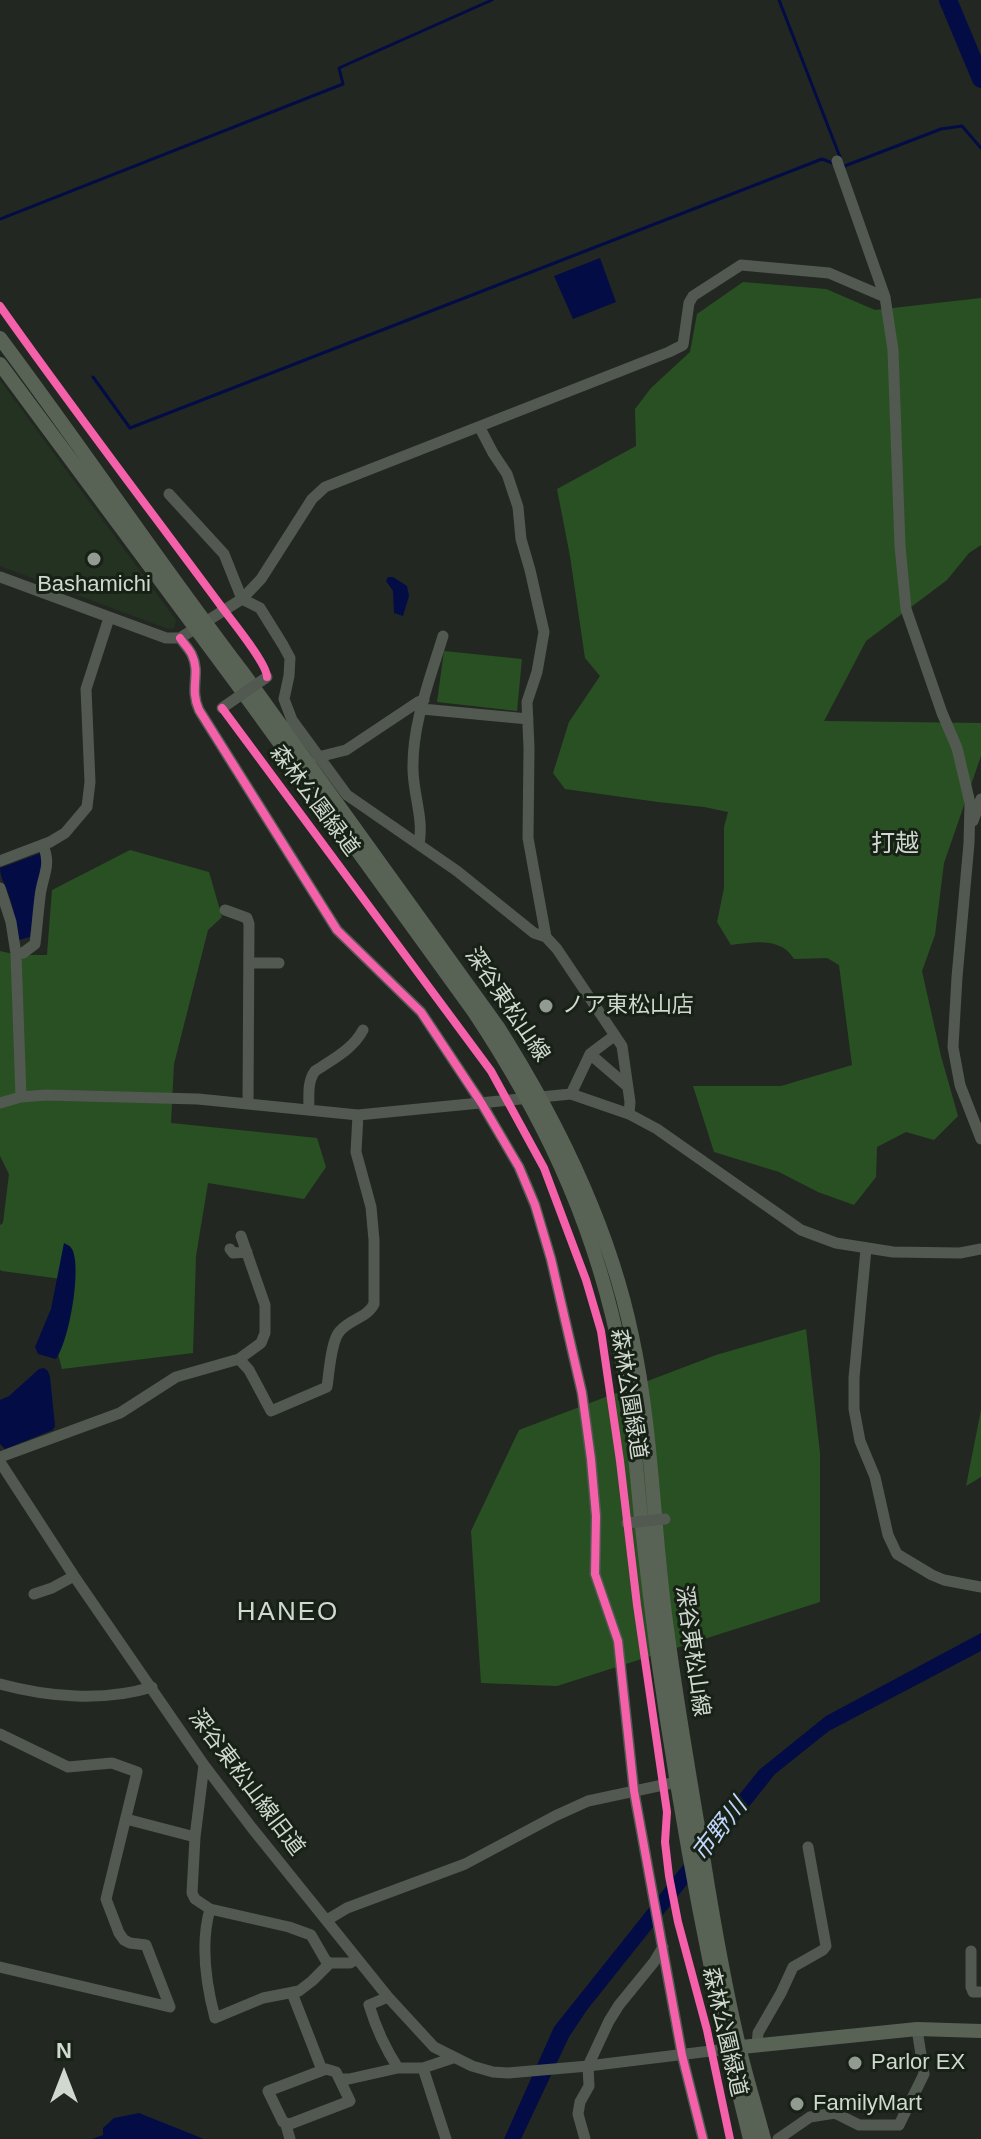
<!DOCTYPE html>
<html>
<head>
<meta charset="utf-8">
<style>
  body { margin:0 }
  #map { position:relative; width:981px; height:2139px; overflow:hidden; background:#222821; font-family:Helvetica,sans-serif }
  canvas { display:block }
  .north { position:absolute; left:24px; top:2035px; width:80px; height:80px; -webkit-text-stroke:6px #172115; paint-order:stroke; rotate:0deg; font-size:22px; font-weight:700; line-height:32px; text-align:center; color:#d0d8cf }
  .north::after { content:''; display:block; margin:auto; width:28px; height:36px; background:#d0d8cf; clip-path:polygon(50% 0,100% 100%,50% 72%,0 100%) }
</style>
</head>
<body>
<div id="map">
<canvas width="981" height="2139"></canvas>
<div class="north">N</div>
</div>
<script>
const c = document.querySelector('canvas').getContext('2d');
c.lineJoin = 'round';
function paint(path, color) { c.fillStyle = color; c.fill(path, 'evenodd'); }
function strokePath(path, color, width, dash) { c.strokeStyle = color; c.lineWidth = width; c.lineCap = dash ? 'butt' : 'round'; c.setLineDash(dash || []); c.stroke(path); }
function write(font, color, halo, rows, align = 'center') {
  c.font = font + ' Helvetica,"Noto Sans JP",sans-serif'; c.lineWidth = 6; c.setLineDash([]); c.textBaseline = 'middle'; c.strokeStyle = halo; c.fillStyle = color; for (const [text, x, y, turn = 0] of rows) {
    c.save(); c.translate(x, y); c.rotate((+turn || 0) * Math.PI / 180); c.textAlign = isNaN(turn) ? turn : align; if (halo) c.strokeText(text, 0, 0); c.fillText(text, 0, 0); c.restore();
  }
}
const built = new Path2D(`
  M0 380 176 620 174 628 168 629 0 566Z`);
const green = new Path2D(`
  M743 282 826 289 875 310 981 298V545L969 553 947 580 866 641 824 721 981 723V756L944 863 935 935 922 971 941 1056 958 1116 934 1140 906 1132 877 1147 876 1177 854 1205 818 1192 779 1172 714 1152 693 1086H781L852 1065 839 965 827 958 794 959C781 937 754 942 731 945L717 922 724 888V827L728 812 704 807 658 802 565 789 553 773 569 722 600 676 585 658 570 556 557 489 636 446 635 409 651 388 690 352 697 314Z
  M444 651 522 659 517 711 437 702Z
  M130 850 209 872 222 917 208 930 174 1064 171 1123 317 1138 326 1167 304 1199 208 1183 196 1256 193 1353 62 1369 53 1335 69 1280 2 1271 0 1270V1225L3 1223 9 1174 0 1156V951L18 955H47L52 890Z
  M806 1329 820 1453V1602L557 1686 481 1683 471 1531 519 1430 716 1355Z
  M981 1410V1477L966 1486Z`);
const water = new Path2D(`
  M600 258 616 302 573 319 554 276Z
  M388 577H393L407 586 409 596 403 616 394 613 393 591 386 581Z
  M41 853 43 871 36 888 30 937 19 940C16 924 14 908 8 893 5 884 0 878 0 868Z
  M64 1243C69 1246 70 1245 73 1251 81 1273 69 1341 56 1359L38 1354 35 1347 51 1309Z
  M44 1368 48 1371 50 1377 55 1426 53 1430 5 1449 0 1444V1400L9 1396 39 1369Z
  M981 1633V1651L829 1731 775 1774 587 2010 569 2037 521 2139H504L554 2027 759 1770 826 1716Z
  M139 2113 204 2139H92L103 2135V2128L114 2118Z`);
const stream = new Path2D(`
  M779 0 840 157
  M842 167 941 129 962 126 981 148
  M0 219 343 84 339 68 492 0
  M93 377 130 428 822 159 835 164`);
const river = new Path2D(`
  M948 0 981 79`);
const minor = new Path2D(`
  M837 161 885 297 893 350 900 546 906 609 942 713 957 748 970 803 969 843 957 977 953 1047 960 1085 981 1139
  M480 428 493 453 507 474 518 507 521 539 530 570 544 632 537 672 527 702 529 748 528 838 546 937
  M169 494 224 554 242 599 260 608 283 645 290 658 289 676 284 699 292 720 347 795 457 871 534 933 546 937 557 949 622 1046 630 1102 629 1114
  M0 577 166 638H180L242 599 261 579 312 499 325 487 669 352 683 345 689 303 693 296 741 265 829 273 885 297
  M180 638C184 644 190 650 192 655 201 674 189 688 199 710L337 930 421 1012 482 1104 519 1167 535 1205 551 1259 582 1393 591 1459 596 1516 595 1574 618 1641 634 1791 682 2055 703 2139
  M422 709 528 719
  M318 757 346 750 418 702 424 700
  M973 821 981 799
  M419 844C424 818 413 794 413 769 412 724 430 679 443 636
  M0 861 50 842 65 833 87 807 90 782 86 689 109 618
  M0 888 11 922 16 954 21 1097
  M225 910 247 918 249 924 248 1104
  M16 954 23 953 35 944C37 928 38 913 40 897 42 876 52 867 43 845
  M249 963H279
  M590 1054 626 1085
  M571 1094 590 1054 614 1036
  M0 1103 21 1097 46 1095 198 1099 358 1115 571 1094 629 1114 657 1129 801 1230 836 1243 893 1252 960 1253 981 1249
  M309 1110C309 1096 307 1082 315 1071 333 1059 353 1049 363 1030
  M230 1249 233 1253 247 1252
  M866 1249 854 1378V1409L860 1441 875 1477 888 1535 897 1554 932 1575 944 1580 981 1587
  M239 1359 249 1370 271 1411 327 1387C329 1374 331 1340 340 1331 350 1319 367 1318 374 1304V1240L371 1207 356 1152 358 1115
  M0 1457 120 1413 176 1377 239 1359 261 1343 265 1333V1305L241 1236
  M0 1462 74 1576 204 1765 252 1828 388 1997 434 2047 472 2066 493 2072 508 2073 588 2066 727 2049
  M34 1594 52 1588 74 1576
  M0 1684C48 1697 104 1702 152 1687
  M0 1734 68 1767 112 1763 137 1772 106 1899 119 1933 124 1940 130 1943 146 1945 170 2007 0 1967
  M204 1765 195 1837 192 1893 195 1899 210 1909 289 1927 311 1935 326 1961 330 1963
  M126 1819 195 1837
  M210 1909C200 1944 206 1984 215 2018L263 1998 299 1991 312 1981 330 1963H350L357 1959
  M327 1920 347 1908 465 1864 555 1816 588 1801 677 1782
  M971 1951V1987L973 1992H981
  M292 1993 322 2070
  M388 1997 369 2005C376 2028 385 2048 398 2068H423L446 2139
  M757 2046 758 2033 781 1993 793 1967 823 1950 826 1946 808 1847
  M423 2068 453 2058
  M326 2069 336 2072 350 2101 290 2124 283 2122 268 2091Z
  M340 2079H349L398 2068
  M286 2125 290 2139
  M585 2139 578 2114 580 2102 589 2086 588 2066 609 2021 619 2005 654 1962 663 1947
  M778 2139 810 2117 835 2113 859 2125H899L924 2074 917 2029`);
const major = new Path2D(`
  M0 338C83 449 160 564 244 674L498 1027C558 1122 609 1225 632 1336 653 1432 653 1532 667 1629 677 1705 690 1780 703 1856 713 1919 724 1983 739 2046 746 2077 756 2108 764 2139
  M0 364 237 684 474 1012C542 1115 590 1214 617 1336 629 1389 634 1443 639 1497 644 1551 651 1605 658 1659 681 1821 710 1981 750 2139
  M732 2048 917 2029 981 2031`);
const minorBridge = new Path2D(`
  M222 708 267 677
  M627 1523 665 1519`);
const cycleway = new Path2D(`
  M0 306C72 408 147 506 221 606 231 620 267 663 267 677
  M180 638C184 644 190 650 192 655 201 674 189 688 199 710L337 930 421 1012 482 1104 519 1167 535 1205 551 1259 582 1393 591 1459 596 1516 595 1574 618 1641 634 1791 682 2055 703 2139
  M222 708 491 1071 544 1168 586 1280 601 1331 620 1461 637 1605 667 1812 665 1842 669 1876 678 1922 707 2030 730 2139`);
const markers = [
  [94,559,8,"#939a92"],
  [546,1006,8,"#939a92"],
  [855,2063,8,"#939a92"],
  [797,2104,8,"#939a92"]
];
const poiNames = [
  ["Bashamichi",94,585,"center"],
  ["ノア東松山店",562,1006],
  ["Parlor EX",871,2063],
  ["FamilyMart",813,2104]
];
const streetNames = [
  ["森林公園緑道",314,801,53],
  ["深谷東松山線",507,1005,56],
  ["森林公園緑道",628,1394,81],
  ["深谷東松山線",692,1651,82],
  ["深谷東松山線旧道",246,1783,53],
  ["森林公園緑道",724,2032,77]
];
const neighbourhoodNames = [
  ["打越",895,844]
];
const waterNames = [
  ["市野川",720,1830,-52]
];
const quarterNames = [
  ["HANEO",288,1613]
];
paint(built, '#243221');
paint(green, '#295022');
paint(water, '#030c45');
strokePath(stream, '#030c45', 3);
strokePath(river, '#030c45', 18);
strokePath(minor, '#525950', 11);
strokePath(major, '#586356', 14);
strokePath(minorBridge, '#525950', 11);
strokePath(cycleway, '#f560ab', 8);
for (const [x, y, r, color] of markers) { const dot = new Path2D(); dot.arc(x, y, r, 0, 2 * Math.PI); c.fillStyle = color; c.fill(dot); strokePath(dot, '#172115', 3); }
write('22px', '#d0d8cf', '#172115', poiNames, 'left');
write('22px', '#d0d8cf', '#172115', streetNames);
write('24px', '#d0d8cf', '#172115', neighbourhoodNames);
write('italic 24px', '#c1d6fd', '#172115', waterNames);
c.letterSpacing = '2px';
write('26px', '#d0d8cf', '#172115', quarterNames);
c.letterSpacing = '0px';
</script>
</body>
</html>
